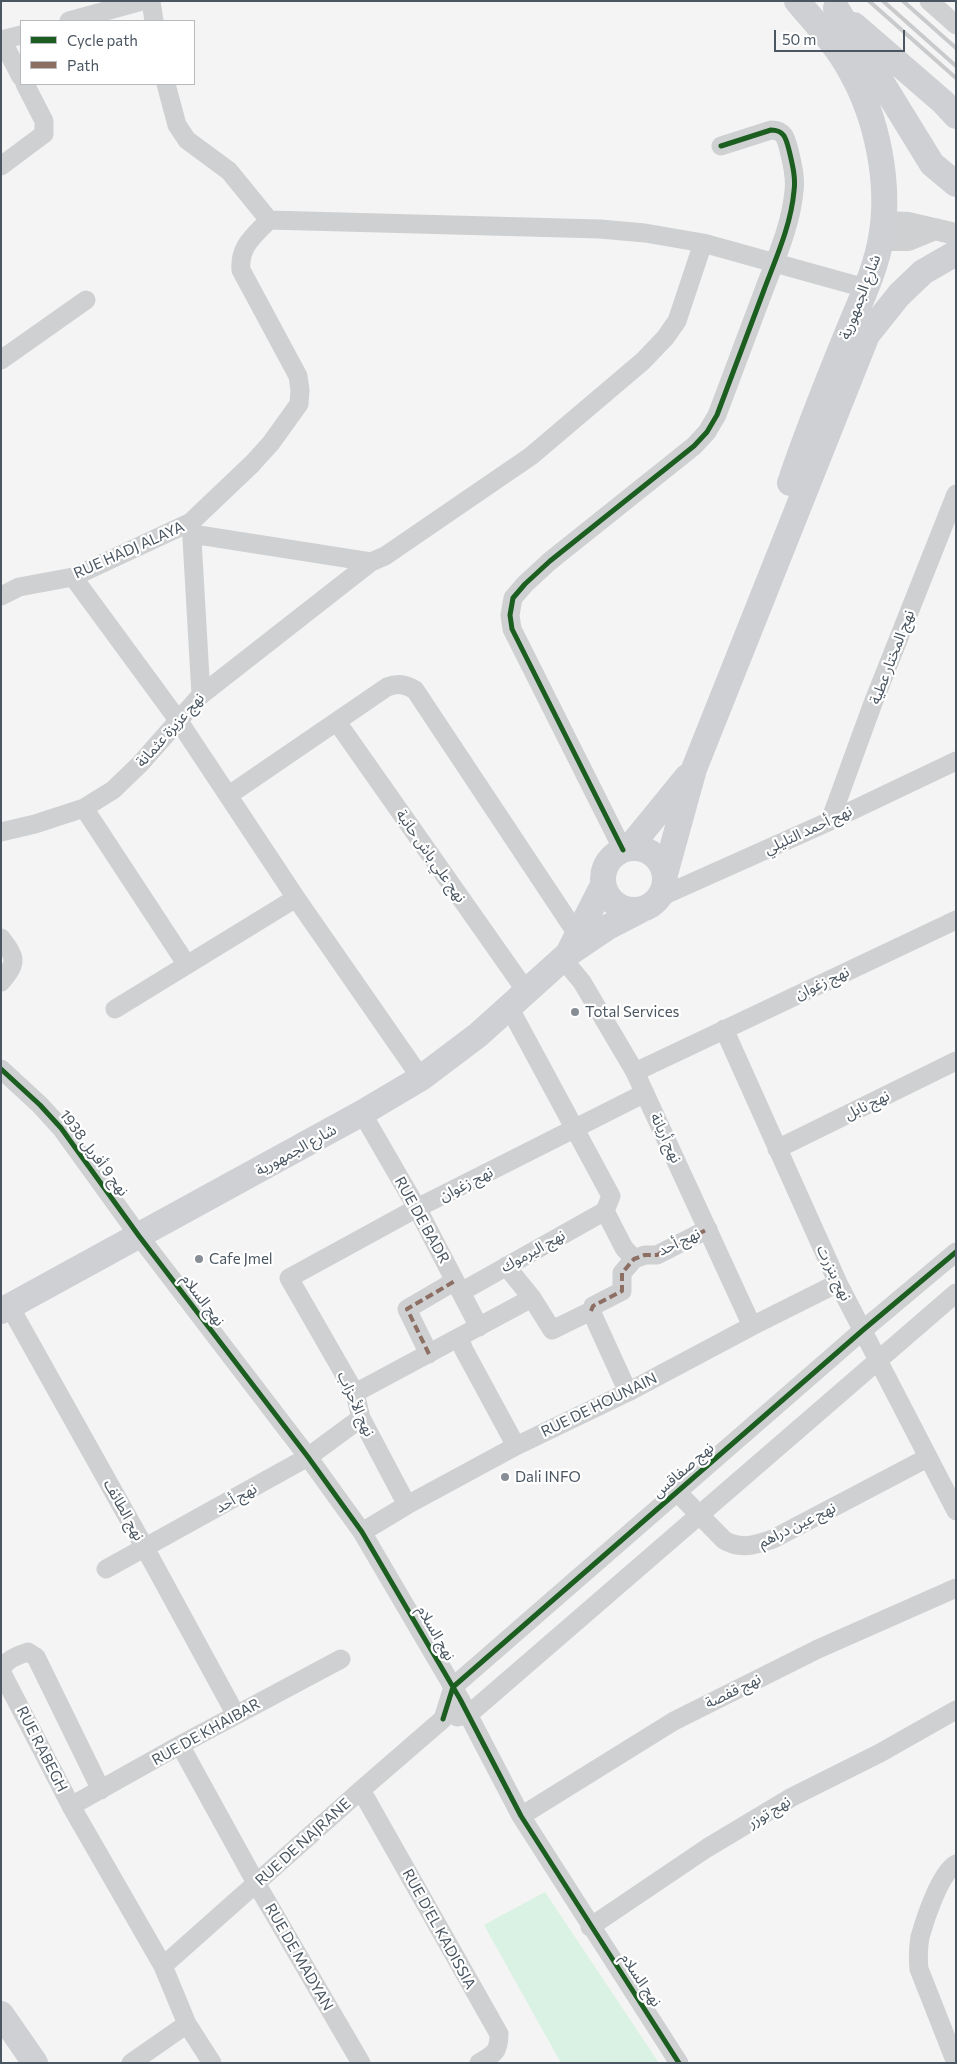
<!DOCTYPE html>
<html>
<head>
<meta charset="utf-8">
<style>
  body { margin:0 }
  #map { position:relative; width:957px; height:2064px; overflow:hidden; background:#f4f4f4; font-family:Commissioner,sans-serif }
  canvas { display:block }
  .frame { position:absolute; inset:0; border:2px solid #4a5661; pointer-events:none }
  .legend { position:absolute; left:20px; top:20px; width:175px; height:65px; box-sizing:border-box; background:#fff; border:1px solid #b7bbc0; margin:0; padding:6px 9px; list-style:none; font-size:15px; color:#4a5661 }
  .legend li { display:flex; align-items:center; gap:10px; height:25px }
  .legend b { width:25px; border:1px solid #b7bbc0 }
  .scale { position:absolute; left:774px; top:30px; width:131px; height:22px; box-sizing:border-box; border:2px solid #4a5661; border-top:0; padding-left:6px; font-size:15px; line-height:18px; white-space:nowrap; color:#4a5661; -webkit-text-stroke:4px #fff; paint-order:stroke }
</style>
</head>
<body>
<div id="map">
<canvas width="957" height="2064"></canvas>
<div class="frame"></div>
<ul class="legend">
<li><b style="height:6px;background:#1b5e20"></b>Cycle path</li>
<li><b style="height:6px;background:#8d6e63"></b>Path</li>
</ul>
<div class="scale">50 m</div>
</div>
<script>
const c = document.querySelector('canvas').getContext('2d');
c.lineJoin = 'round';
function paint(path, color) { c.fillStyle = color; c.fill(path, 'evenodd'); }
function strokePath(path, color, width, dash) { c.strokeStyle = color; c.lineWidth = width; c.lineCap = dash ? 'butt' : 'round'; c.setLineDash(dash || []); c.stroke(path); }
function write(font, color, halo, rows, align = 'center') {
  c.font = font + ' Commissioner,"Noto Sans Arabic",sans-serif'; c.lineWidth = 4.5; c.setLineDash([]); c.textBaseline = 'middle'; c.strokeStyle = halo; c.fillStyle = color; for (const [text, x, y, turn = 0] of rows) {
    c.save(); c.translate(x, y); c.rotate((+turn || 0) * Math.PI / 180); c.textAlign = isNaN(turn) ? turn : align; if (halo) c.strokeText(text, 0, 0); c.fillText(text, 0, 0); c.restore();
  }
}
const green = new Path2D(`
  M545 1892 659 2063H561L484 1925Z`);
const minor = new Path2D(`
  M151 1 154 21
  M929 1 956 25
  M69 21 142 1
  M1 40 21 35
  M2 40 21 77
  M166 84 177 125 187 140 229 171 269 220
  M1 166 44 134V121L25 84
  M269 220 600 229 645 233 703 243 865 288
  M1 360 86 300
  M191 522 201 695
  M192 534 371 562 385 556 531 456 643 361 665 338 677 321 703 243
  M73 577 178 720 296 898 421 1078
  M1 596 19 587 73 577 191 522 252 464 271 443 299 404 300 390 298 376 241 270C239 246 254 236 269 220
  M337 722 526 991
  M229 795 387 687C398 683 405 684 415 690L577 934
  M84 808 187 965
  M830 821 873 703 956 494
  M1 832 35 824 84 808 113 790 140 764 201 695 371 562
  M623 850 512 629 510 615 513 598 525 584 550 561 694 446 707 432 717 415C733 373 749 331 764 290 776 258 791 225 794 191 796 177 792 163 789 150 786 138 784 130 771 130L721 146
  M660 897 830 821 956 761
  M1 938C16 958 18 962 1 982
  M563 959 582 982 635 1072 752 1326
  M509 1007 611 1196 605 1211 624 1248 634 1259
  M115 1009 296 898
  M724 1029 838 1283 956 1511
  M1 1069 40 1105 61 1128 139 1236 308 1457 362 1532 460 1699 521 1816 679 2063
  M635 1072 956 920
  M362 1113 417 1208 479 1327
  M777 1149 956 1061
  M506 1266 532 1298 552 1330 591 1311 593 1306 622 1291V1273L634 1259 645 1255H657L708 1229
  M461 1292 605 1211
  M10 1307 145 1548 236 1715
  M591 1311 628 1392
  M459 1338 464 1350 516 1446
  M429 1354 407 1309 455 1281
  M355 1393 532 1298
  M677 1492 724 1540C741 1550 755 1545 773 1539L927 1458
  M407 1505 361 1418 355 1393 289 1278 417 1208 645 1093
  M362 1532 407 1505 516 1446 628 1392 752 1326 838 1283
  M106 1569 308 1457 361 1418
  M457 1717 468 1715 956 1293
  M443 1719 453 1687 863 1330 956 1252
  M180 1745 256 1883 361 2063
  M101 1790 36 1657 28 1652C18 1655 2 1661 2 1673L71 1806 163 1966 187 2024 212 2063
  M361 1790 499 2034C499 2052 494 2054 479 2063
  M71 1806 180 1745 341 1659
  M521 1816 674 1721 818 1649 956 1588
  M956 1864C940 1873 925 1919 920 1937 918 1948 918 1959 919 1969L956 2063
  M590 1927 707 1848 792 1797 880 1753 956 1710
  M163 1966 361 1790 443 1719
  M131 2063 187 2024`);
const tertiary = new Path2D(`
  M884 222 908 223 956 234
  M881 240H908L935 229`);
const secondary = new Path2D(`
  M836 8 932 164 956 184
  M854 25 943 102 956 116
  M790 483C807 432 827 383 847 334 859 304 876 270 881 238 891 184 877 117 850 70 836 44 816 24 797 1
  M603 879a31 31 0 1 1 62 0a31 31 0 1 1-62 0Z
  M629 848 687 777
  M665 874 694 769 867 335 899 295 923 272 956 253
  M568 954 603 885
  M1 1311 362 1113 421 1078 478 1035 568 954 608 927 639 911
  M1 2014 35 2063`);
const rail = new Path2D(`
  M869 1 956 78
  M883 1 956 66
  M903 1 956 48`);
const quiet = new Path2D(`
  M591 1311 593 1306 622 1291V1273L634 1259 645 1255H657L708 1229
  M429 1354 407 1309 455 1281`);
const cycleway = new Path2D(`
  M623 850 512 629 510 615 513 598 525 584 550 561 694 446 707 432 717 415C733 373 749 331 764 290 776 258 791 225 794 191 796 177 792 163 789 150 786 138 784 130 771 130L721 146
  M1 1069 40 1105 61 1128 139 1236 308 1457 362 1532 460 1699 521 1816 679 2063
  M443 1719 453 1687 863 1330 956 1252`);
const markers = [
  [575,1012,5,"#868d94"],
  [199,1259,5,"#868d94"],
  [505,1477,5,"#868d94"]
];
const streetNames = [
  ["شارع الجمهورية",860,297,-69],
  ["RUE HADJ ALAYA",129,550,-24],
  ["نهج المختار عطية",892,657,-69],
  ["نهج عزيزة عثمانة",170,730,-48],
  ["نهج أحمد التليلي",808,830,-25],
  ["نهج علي باش حانبة",431,856,55],
  ["نهج زغوان",822,983,-25],
  ["نهج نابل",867,1105,-26],
  ["نهج أريانة",666,1138,65],
  ["شارع الجمهورية",296,1150,-29],
  ["نهج 9 أفريل 1938",94,1153,53],
  ["نهج زغوان",466,1184,-27],
  ["RUE DE BADR",422,1220,61],
  ["نهج أحد",679,1242,-25],
  ["نهج اليرموك",533,1251,-29],
  ["نهج بنزرت",834,1273,64],
  ["نهج السلام",203,1300,53],
  ["نهج الأحزاب",356,1404,66],
  ["RUE DE HOUNAIN",599,1405,-26],
  ["نهج صفاقس",683,1470,-41],
  ["نهج أحد",236,1498,-29],
  ["نهج الطائف",124,1510,61],
  ["نهج عين دراهم",797,1525,-26],
  ["نهج السلام",436,1633,60],
  ["نهج قفصة",733,1691,-26],
  ["RUE DE KHAIBAR",206,1732,-29],
  ["RUE RABEGH",42,1749,63],
  ["نهج توزر",769,1812,-31],
  ["RUE DE NAJRANE",303,1842,-42],
  ["RUE D'EL KADISSIA",439,1929,61],
  ["RUE DE MADYAN",299,1957,60],
  ["نهج السلام",641,1980,56]
];
const poiNames = [
  ["Total Services",585,1012],
  ["Cafe Jmel",209,1259],
  ["Dali INFO",515,1477]
];
paint(green, '#d9f2e3');
strokePath(minor, '#ced0d2', 19);
strokePath(tertiary, '#ced0d2', 22);
strokePath(secondary, '#ced0d4', 26);
strokePath(rail, '#c9cacc', 4);
strokePath(quiet, '#8d6e63', 4, [8, 4]);
strokePath(cycleway, '#1b5e20', 5);
for (const [x, y, r, color] of markers) { const dot = new Path2D(); dot.arc(x, y, r, 0, 2 * Math.PI); c.fillStyle = color; c.fill(dot); strokePath(dot, '#fff', 2); }
write('15px', '#4a5661', '#fff', streetNames);
write('15px', '#4a5661', '#fff', poiNames, 'left');
</script>
</body>
</html>
